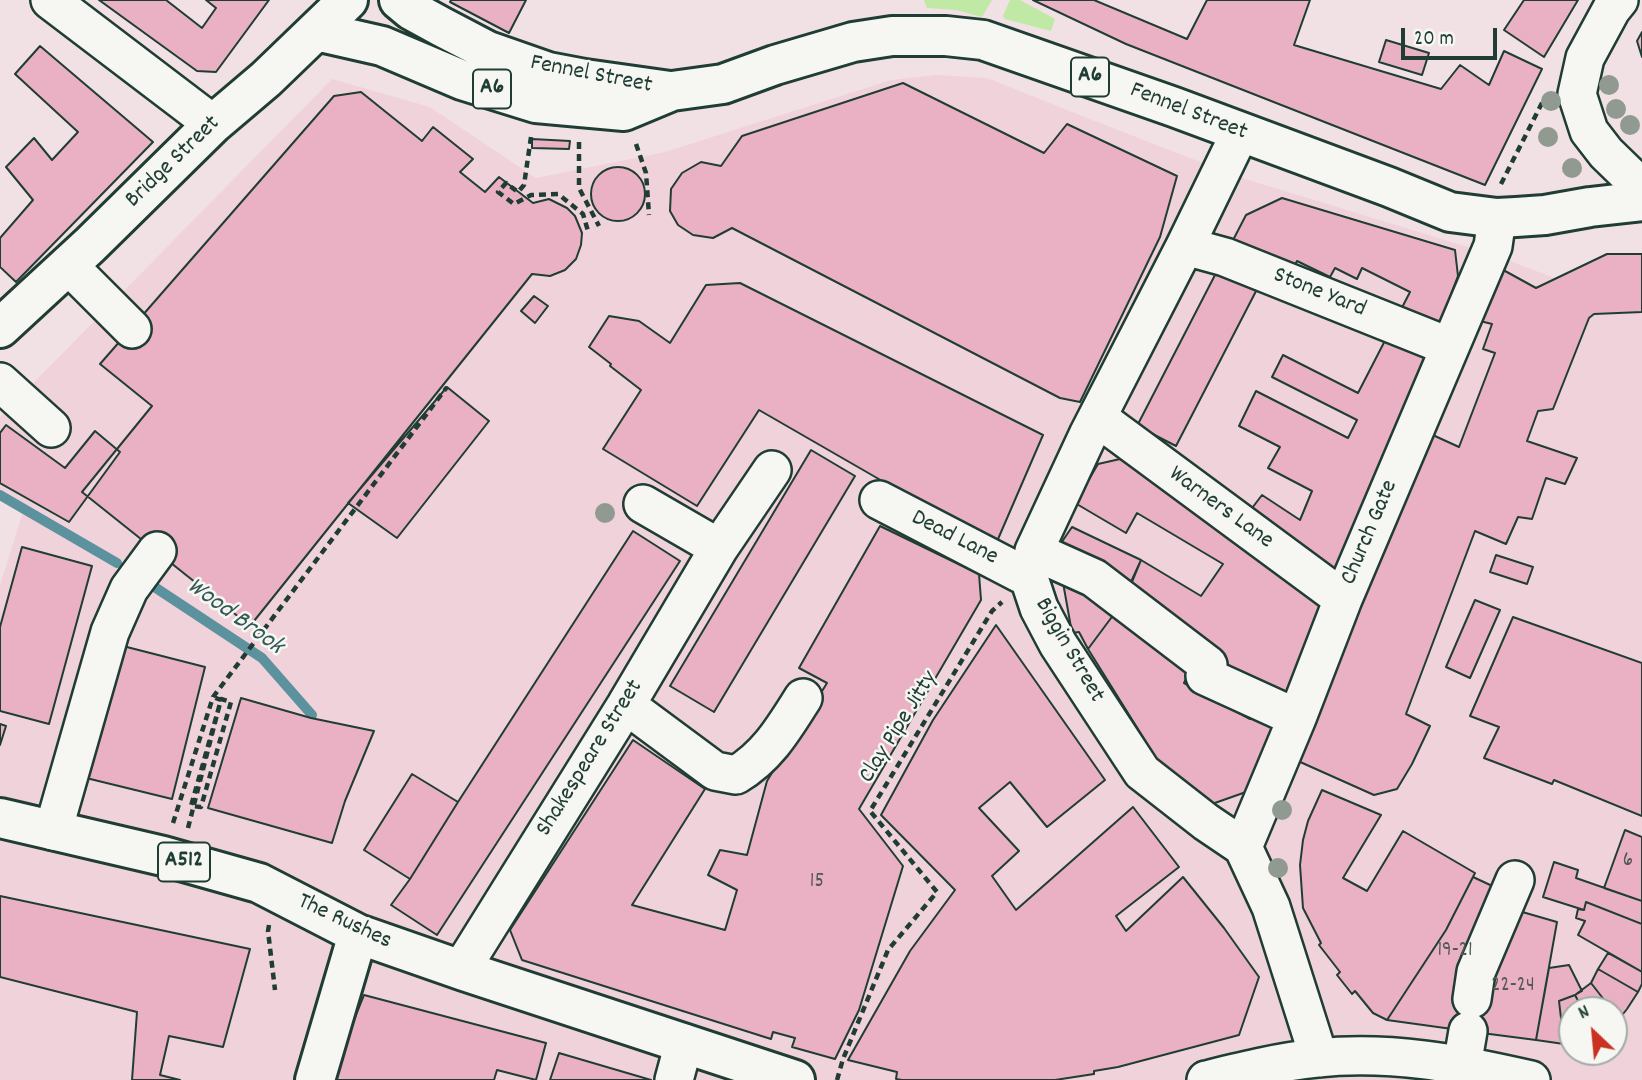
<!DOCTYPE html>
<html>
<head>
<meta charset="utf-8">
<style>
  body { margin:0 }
  #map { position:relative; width:1642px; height:1080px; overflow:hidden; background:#f2e1e4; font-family:Dekko,sans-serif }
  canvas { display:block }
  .north { position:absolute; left:1558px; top:996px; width:70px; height:70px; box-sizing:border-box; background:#f6f6f2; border:2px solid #a0aca6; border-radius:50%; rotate:334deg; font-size:19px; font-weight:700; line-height:28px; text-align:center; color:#1f3d34 }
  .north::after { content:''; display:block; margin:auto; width:24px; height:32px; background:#c8321e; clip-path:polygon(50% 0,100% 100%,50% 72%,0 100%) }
  .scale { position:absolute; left:1401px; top:28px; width:96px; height:32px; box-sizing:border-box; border:4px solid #1f3d34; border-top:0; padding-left:9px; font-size:21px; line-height:24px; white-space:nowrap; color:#1f3d34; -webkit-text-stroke:5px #f6f6f2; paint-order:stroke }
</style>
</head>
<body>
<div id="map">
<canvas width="1642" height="1080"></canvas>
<div class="north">N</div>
<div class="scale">20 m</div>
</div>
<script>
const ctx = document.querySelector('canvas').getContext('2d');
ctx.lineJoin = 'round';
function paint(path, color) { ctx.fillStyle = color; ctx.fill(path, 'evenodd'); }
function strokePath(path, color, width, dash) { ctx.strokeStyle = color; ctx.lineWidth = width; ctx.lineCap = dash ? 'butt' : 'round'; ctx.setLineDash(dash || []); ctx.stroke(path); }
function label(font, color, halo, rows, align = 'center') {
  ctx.font = font + ' Dekko,sans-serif'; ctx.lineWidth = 5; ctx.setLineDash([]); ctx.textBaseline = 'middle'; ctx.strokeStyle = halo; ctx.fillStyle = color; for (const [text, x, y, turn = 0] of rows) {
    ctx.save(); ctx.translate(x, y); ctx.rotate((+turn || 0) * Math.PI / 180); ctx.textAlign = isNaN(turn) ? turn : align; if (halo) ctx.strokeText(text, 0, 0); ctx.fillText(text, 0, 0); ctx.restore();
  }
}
const built = new Path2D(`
  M936,75L987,78L1077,114L1239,177L1494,255L1642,311V1080H0V585L23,512L0,498V417L332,79L430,107L536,178L665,152L891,80ZM1572,1010H1614V1052H1572Z`);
const green = new Path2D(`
  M924,0H992L982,17L956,10L927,8Z
  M1010,0H1020L1055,19L1051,31L1005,19L1003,16Z`);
const stream = new Path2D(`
  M0,495L117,563
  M156,588L262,658L312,715`);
const building = new Path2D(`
  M99,0H166L202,28L216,8L206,0H269L216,72L197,71Z
  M451,0H526L509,33L450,2Z
  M1033,0H1094L1187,39L1207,0H1310L1294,45L1441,89L1460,65L1489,85L1504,51L1542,69L1485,185L1126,44Z
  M1524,0H1578L1544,57L1504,30Z
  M1642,32V57L1637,41Z
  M1386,40L1429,53L1422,75L1379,62Z
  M40,46L153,142L16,282L0,267V238L33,200L6,167L34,138L52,160L78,132L15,74Z
  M903,83L1044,153L1067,124L1177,176L1160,237L1080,402L1060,398L732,228L713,238L693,235L678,225L670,211L671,189L682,173L701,162L721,166L742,136Z
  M361,92L422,141L433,127L473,159L460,172L485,192L499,177L533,203L549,199L567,208L575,216L582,233L581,245L576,259L565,270L550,276L532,274L250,626L82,492L152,406L100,364L334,96Z
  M532,139L570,141L569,149L532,148Z
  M591 194a27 27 0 1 1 54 0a27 27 0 1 1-54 0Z
  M1282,198L1455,250L1458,276L1342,583L1246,516L1262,495L1300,520L1312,491L1268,468L1280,447L1239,426L1256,391L1348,438L1357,420L1272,377L1283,355L1358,393L1410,292L1362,268L1357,279L1335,268L1330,277L1297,261L1289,276L1269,266L1176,446L1137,426L1246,215Z
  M1607,254H1642V312L1594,314L1589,318L1553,409L1538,411L1527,441L1577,458L1565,484L1546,478L1532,519L1518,517L1506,544L1475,531L1406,714L1430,726L1412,764L1397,789L1374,795L1289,757L1424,431L1459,447L1495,353L1483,349L1492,324L1476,320L1496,266L1536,288Z
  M740,283L1043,435L995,546L759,410L697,506L603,449L641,390L610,366L611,364L589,347L609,316L639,321L670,343L706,285Z
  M534,296L548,306L535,323L521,311Z
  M447,387L489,421L397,538L348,503Z
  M6,425L65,468L95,431L120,452L69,522L0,483V433Z
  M811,450L855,476L714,712L670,686Z
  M1120,459L1332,604L1246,792L1212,804L1166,774L1088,649L1120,606L1193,664L1184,683L1250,719L1256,707L1224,678L1230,666L1205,651L1129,589L1141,560L1201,596L1223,564L1137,513L1126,533L1075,503L1098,464Z
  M880,526L979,574L981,600L859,809L903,866L859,1010L835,1059L792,1047L795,1038L773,1032L771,1039L522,960L510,930L633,740L705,789L632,905L725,930L737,890L708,875L720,850L747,855L767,781L827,683L799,668Z
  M1072,527L1141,560L1120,606L1088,649L1079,632L1072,633L1057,549Z
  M633,531L680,561L437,935L391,905L410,879L458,802Z
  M22,547L92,566L49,724L0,711V627Z
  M1496,555L1533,567L1527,584L1490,572Z
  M1475,600L1500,610L1470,678L1446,667Z
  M1513,617L1642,663V816L1554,780L1552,784L1484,758L1499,727L1470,716Z
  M996,625L1105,780L1047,827L1010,782L979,808L1019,851L992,876L1016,910L1133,807L1179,867L1116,916L1126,931L1183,877L1224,928L1259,977L1239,1035L1118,1067L1094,1071V1074L1055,1080H902L896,1079L897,1072L848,1060L910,951L955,890L881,815L933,720Z
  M119,645L205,667L172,799L78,776Z
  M241,698L311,718L374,731L345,801L332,843L208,808Z
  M0,724L6,726L0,745Z
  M412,774L458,802L410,879L364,850Z
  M1322,790L1381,815L1343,878L1367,891L1403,831L1475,873L1446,930L1387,1020L1373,1013L1355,991L1352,994L1337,975L1340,972L1319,945L1321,943L1303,908L1300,865L1303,840L1308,821Z
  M1625,830L1642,837V901L1604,888Z
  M1554,862L1578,870L1576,878L1642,901V924L1586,902L1584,910L1543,897Z
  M1473,877L1501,890L1474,1032L1387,1020L1446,930Z
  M0,896L250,949L223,1047L169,1036L160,1075L180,1080H132L137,1012L0,977Z
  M1586,902L1642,924V972L1578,935L1585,921L1576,918L1578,909L1584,910Z
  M1512,909L1557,922L1536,1040L1474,1032L1484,974Z
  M1608,953L1642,972V984L1638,992L1598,969Z
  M1569,965L1582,991L1575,995L1559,1001L1564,1044L1536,1040L1549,968Z
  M1598,969L1638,992L1627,1009L1619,1019L1614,1013V1010H1612L1591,983Z
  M1591,983L1612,1010H1583L1575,995Z
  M364,995L546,1043L536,1080L497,1070L494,1080H330Z
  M1575,995L1583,1010H1572V1043L1564,1044L1559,1001Z
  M559,1053L651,1080H550Z`);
const path = new Path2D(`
  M531,137L524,185L518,192L506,183L498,192L514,204L531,195L558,194L583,214L588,231
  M579,142V188L599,226
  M636,144L646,173L649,215
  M1501,184L1543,101
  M173,823L213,697L447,387
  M188,828L221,699L231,702L201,807L191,806L221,700L213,697
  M269,925L268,931L275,990
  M837,1080L843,1059L888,950L937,892L870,811L992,611L1002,602`);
const minor = new Path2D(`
  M50,0L213,124
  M1619,0L1611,10L1585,58L1577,94L1589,131L1606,153L1642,188
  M1240,133L1185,246L1088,435L1034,551L1029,578L1039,608L1058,644L1142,772L1206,822L1243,847L1271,907L1319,1058
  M1185,246L1225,257L1450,347
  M68,265L132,329
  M0,382L51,428
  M1098,418L1343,599
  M879,500L1029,578
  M643,504L719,548
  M1034,551L1094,578L1208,665L1205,676L1297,718
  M626,705L715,771L736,775C768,756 784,728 803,698
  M53,831L110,632L129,589L157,551
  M1243,847L1297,718L1343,599L1493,246L1497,218
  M464,971L467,960L626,705L719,548L772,470
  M1472,999L1476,972L1515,880
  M1462,1066L1468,1031
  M674,1080L684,1043
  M1206,1080C1243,1071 1279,1062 1317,1058C1389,1050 1462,1064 1531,1080`);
const major = new Path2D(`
  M0,818L163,856L259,883L358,934L464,971L795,1080
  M315,1080L358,934`);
const highway = new Path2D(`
  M399,0L411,10L442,27L488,51L548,72L585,79L670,91
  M316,31L382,46L462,80L536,103L624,111L672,91L723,84L775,65L853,42L892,36H946L983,40L1174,107L1389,187L1450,212L1497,218L1516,217L1545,215L1590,207L1642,201
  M0,328L90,245L213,124L266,79L348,0`);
const trees = [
  [1609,85],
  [1551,101],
  [1616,109],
  [1630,125],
  [1548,137],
  [1572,168],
  [605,513],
  [1282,810],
  [1278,868]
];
const numberNames = [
  ["6",1628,862],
  ["15",817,883],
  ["19-21",1455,952],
  ["22-24",1513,987]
];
const shields = [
  [1090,77,38],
  [492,89,38],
  [184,862,52]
];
const shieldNames = [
  ["A6",1090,77],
  ["A6",492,89],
  ["A512",184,862]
];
const streetNames = [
  ["Fennel Street",591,76,11],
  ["Fennel Street",1188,113,21],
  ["Bridge Street",174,163,-44],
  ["Stone Yard",1319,294,22],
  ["Warners Lane",1220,509,36],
  ["Church Gate",1371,533,-67],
  ["Dead Lane",954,539,27],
  ["Biggin Street",1068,651,60],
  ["Clay Pipe Jitty",900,728,-58],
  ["Shakespeare Street",591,759,-58],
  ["The Rushes",344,923,25]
];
const waterNames = [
  ["Wood Brook",234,618,36]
];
paint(built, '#f0d3da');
paint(green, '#bfe9a5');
strokePath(stream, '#5b929e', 10);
paint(building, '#eab1c4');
strokePath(building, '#1f3d34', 2);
strokePath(minor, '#1f3d34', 42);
strokePath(major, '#1f3d34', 44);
strokePath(highway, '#1f3d34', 44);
strokePath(path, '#1f3d34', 4.5, [7, 5]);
strokePath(minor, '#f6f6f2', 37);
strokePath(major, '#f6f6f2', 38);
strokePath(highway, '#f6f6f2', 38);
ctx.fillStyle = '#909a90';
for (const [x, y] of trees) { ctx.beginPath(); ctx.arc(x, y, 10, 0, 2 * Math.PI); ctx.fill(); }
label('21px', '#525a58', null, numberNames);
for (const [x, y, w] of shields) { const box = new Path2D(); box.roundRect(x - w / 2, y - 19.5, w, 39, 5); ctx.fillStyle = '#f6f6f2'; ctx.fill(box); strokePath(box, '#1f3d34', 2); }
label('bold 23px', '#1f3d34', null, shieldNames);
label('24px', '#1f3d34', '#f6f6f2', streetNames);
label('italic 26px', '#335957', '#f6f6f2', waterNames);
</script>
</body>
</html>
